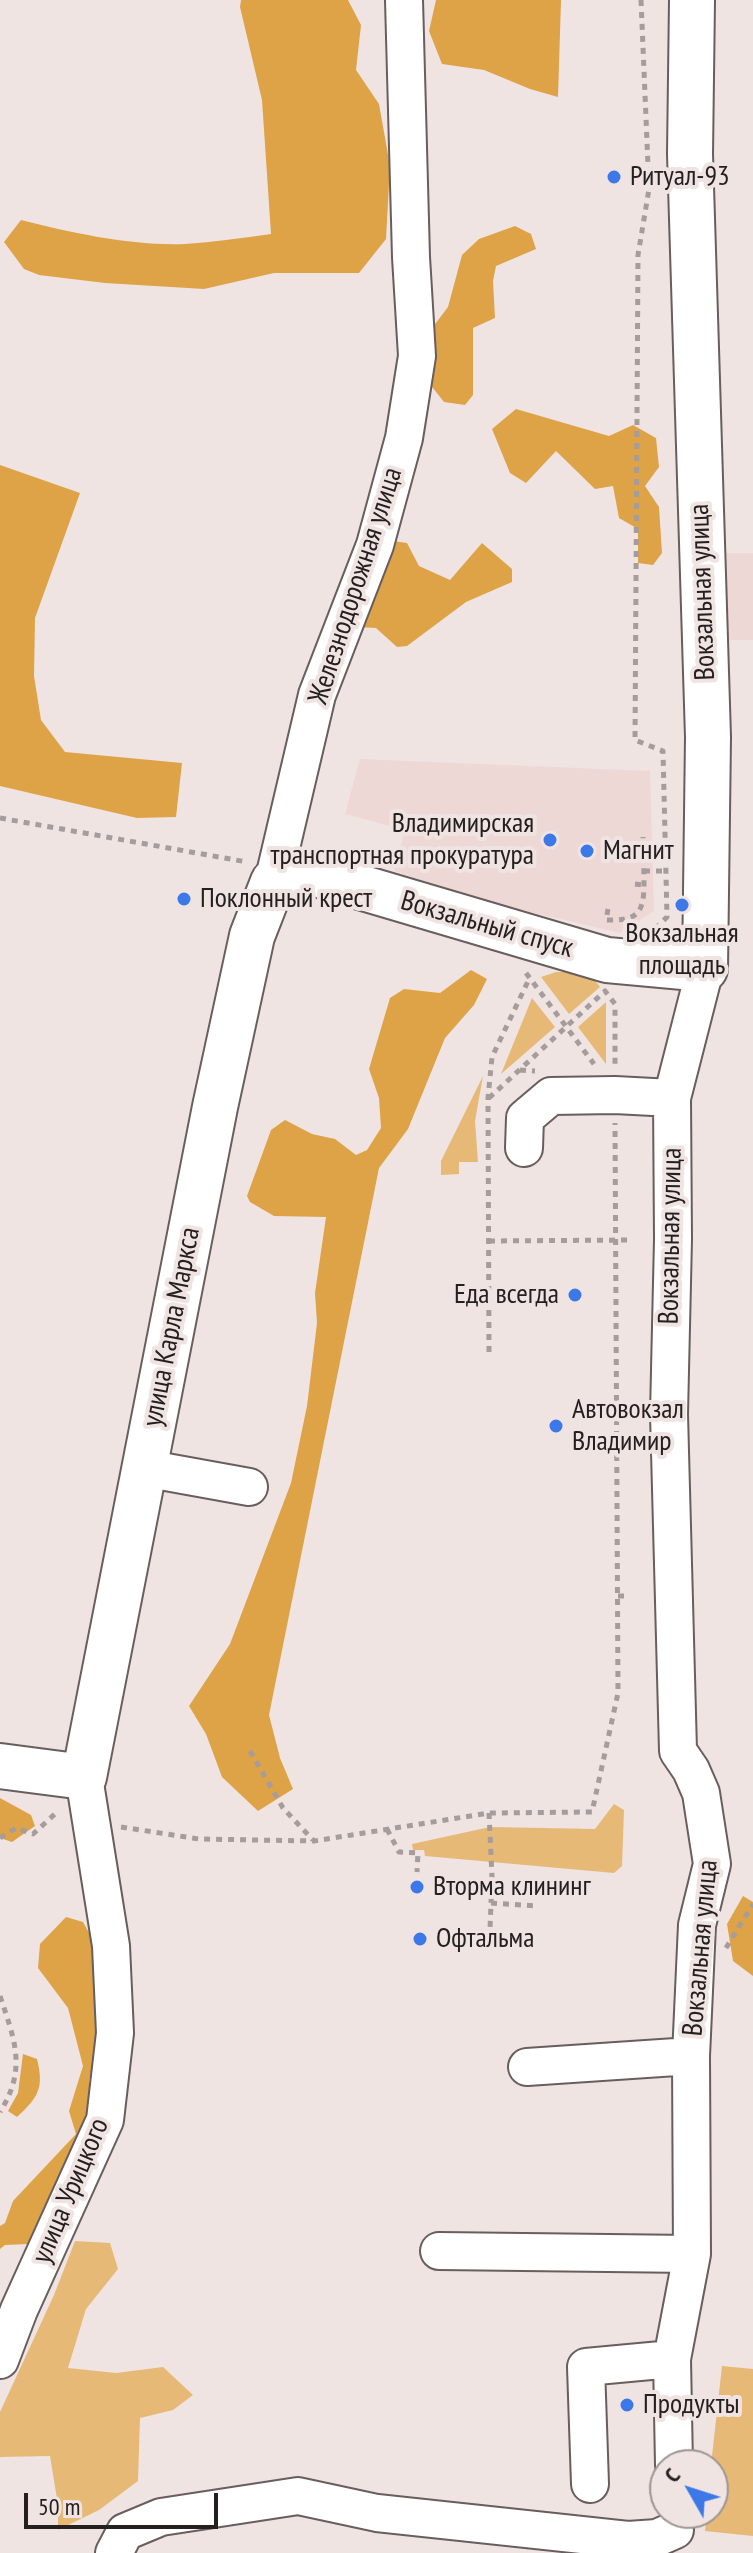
<!DOCTYPE html>
<html>
<head>
<meta charset="utf-8">
<style>
  body { margin:0 }
  #map { position:relative; width:753px; height:2553px; overflow:hidden; background:#efe4e2; font-family:"PT Sans Narrow",sans-serif }
  canvas { display:block }
  .north { position:absolute; left:649px; top:2449px; width:80px; height:80px; box-sizing:border-box; background:#efe4e2; border:2px solid #9e9694; border-radius:50%; rotate:309deg; font-size:22px; font-weight:700; line-height:32px; text-align:center; color:#252020 }
  .north::after { content:''; display:block; margin:auto; width:28px; height:36px; background:#3d78e8; clip-path:polygon(50% 0,100% 100%,50% 72%,0 100%) }
  .scale { position:absolute; left:24px; top:2493px; width:194px; height:36px; box-sizing:border-box; border:4px solid #252020; border-top:0; padding-left:10px; font-size:24px; line-height:28px; white-space:nowrap; color:#252020; -webkit-text-stroke:6px #efe4e2; paint-order:stroke }
</style>
</head>
<body>
<div id="map">
<canvas width="753" height="2553"></canvas>
<div class="north">С</div>
<div class="scale">50 m</div>
</div>
<script>
const ctx = document.querySelector('canvas').getContext('2d');
ctx.lineJoin = 'round';
function paint(path, color) { ctx.fillStyle = color; ctx.fill(path, 'evenodd'); }
function strokePath(path, color, width, dash) { ctx.strokeStyle = color; ctx.lineWidth = width; ctx.lineCap = dash ? 'butt' : 'round'; ctx.setLineDash(dash || []); ctx.stroke(path); }
function label(font, color, halo, rows, align = 'center') {
  ctx.font = font + ' "PT Sans Narrow",sans-serif'; ctx.lineWidth = 8; ctx.setLineDash([]); ctx.textBaseline = 'middle'; ctx.strokeStyle = halo; ctx.fillStyle = color; for (const [text, x, y, turn = 0] of rows) {
    ctx.save(); ctx.translate(x, y); ctx.rotate((+turn || 0) * Math.PI / 180); ctx.textAlign = isNaN(turn) ? turn : align; if (halo) ctx.strokeText(text, 0, 0); ctx.fillText(text, 0, 0); ctx.restore();
  }
}
const built = new Path2D(`
  M717,553H753V640H718Z
  M360,759L650,771L654,911L620,933L484,901L394,871L405,830L345,814Z`);
const green = new Path2D(`
  M556,972C572,972 590,972 600,987L569,1014L541,977Z
  M532,998L555,1027L501,1074Z
  M606,1002V1064L578,1027Z
  M483,1076L475,1121L478,1162H459V1174L441,1175V1161Z
  M614,1804L624,1810L622,1866L614,1873L425,1856L424,1850H413L412,1844L490,1827L595,1829Z
  M75,2241L110,2243L118,2269L86,2309L68,2368L116,2373L163,2367L193,2395L173,2410L140,2418L138,2481L99,2510L58,2530V2505L50,2456L0,2457V2412L54,2295Z
  M722,2366L753,2369V2536L705,2531L707,2513H713L711,2465Z`);
const forest = new Path2D(`
  M241,0H348L361,25L356,70L379,104L390,166L386,239L359,273H274L204,289L105,283L39,275L24,269L4,242L21,220C73,233 131,246 185,244C213,242 243,238 271,234L262,100L240,7Z
  M436,0H561L558,97L530,89L484,70L442,64L429,31Z
  M515,226L531,234L536,249L496,266L493,281L495,318L473,328V395L465,405L444,402L429,383L434,366L426,336L448,307L462,255L479,239Z
  M516,409L609,436L633,425L656,438L659,467L645,486L659,507L662,553L653,565L638,563V529L619,518L613,486L595,489L556,451L526,483L510,473L492,429Z
  M0,465L80,493L35,618L34,676L41,720L65,752L182,763L176,817L137,818L0,786Z
  M393,541L407,543L419,566L450,580L482,543L512,569V582L466,602L407,646L397,647L376,628L356,627Z
  M471,970L487,979L474,1005L445,1038L408,1129L379,1168L269,1715L280,1758L293,1789L258,1811L222,1777L206,1734L189,1706L230,1644L291,1483L307,1406L317,1323L315,1293L326,1217L274,1216L250,1202L247,1196L271,1130L285,1120L312,1134L335,1139L356,1155L367,1150L381,1128L379,1098L369,1069L390,998L404,989L440,993Z
  M0,1798L31,1815L35,1826L12,1842L0,1838Z
  M743,1896L753,1902V1976L733,1961L727,1924Z
  M66,1917L83,1922L96,1945L100,2028L89,2081V2130L41,2229L29,2244L5,2245L0,2249V2226L5,2223L13,2201L76,2134L69,2111L83,2066L68,2008L38,1968L40,1944Z
  M23,2054L37,2059C44,2087 39,2097 17,2117L8,2111L18,2093Z`);
const path = new Path2D(`
  M641,0L649,189L638,255L635,740L663,751L667,917L653,931
  M0,818L247,862
  M644,871H666
  M635,884L644,885
  M608,909L606,920C638,921 644,913 644,883C644,867 643,852 643,837
  M526,973L594,1064
  M520,1070L535,1071
  M489,1098L605,991L615,1004V1065
  M489,1241L627,1240
  M489,1352L488,1098L492,1057L530,977
  M618,1596H626
  M250,1751L283,1808L313,1840
  M489,1813L492,1877L490,1929
  M121,1827L199,1839L314,1841L489,1813L592,1812L618,1693L615,1123
  M387,1829L399,1852L418,1853L417,1872
  M0,1838L16,1828L33,1834L55,1814
  M491,1903L537,1906
  M726,1948L753,1904
  M0,1996C15,2041 27,2069 0,2112`);
const minor = new Path2D(`
  M273,882L317,695L375,545L404,438L417,356L411,257L404,0
  M524,1148L525,1118L551,1096L615,1095L672,1098
  M144,1468L249,1487
  M527,2067L691,2056
  M439,2251L692,2254
  M0,2360L19,2310L105,2120L115,2033L111,1946L84,1777
  M674,2465L672,2359L692,2254L691,2056L697,1925L712,1864L701,1793L691,1770L678,1751L669,1414L673,1239L672,1098L705,969
  M590,2484L586,2367L672,2359
  M114,2553L125,2532L161,2517L298,2496L377,2513L628,2540L657,2538L675,2530`);
const major = new Path2D(`
  M0,1766L84,1777L215,1107L252,936L273,882L309,872L607,960L705,969L708,737L690,154L692,0`);
const markers = [
  [614,177,8,"#3d78e8"],
  [550,840,8,"#3d78e8"],
  [587,851,8,"#3d78e8"],
  [184,899,8,"#3d78e8"],
  [682,905,8,"#3d78e8"],
  [575,1295,8,"#3d78e8"],
  [556,1426,8,"#3d78e8"],
  [417,1887,8,"#3d78e8"],
  [420,1939,8,"#3d78e8"],
  [627,2405,8,"#3d78e8"]
];
const poiNames = [
  ["Ритуал-93",630,177],
  ["Владимирская",534,824,"right"],
  ["транспортная прокуратура",534,856,"right"],
  ["Магнит",603,851],
  ["Поклонный крест",200,899],
  ["Вокзальная",682,934,"center"],
  ["площадь",682,966,"center"],
  ["Еда всегда",559,1295,"right"],
  ["Автовокзал",572,1410],
  ["Владимир",572,1442],
  ["Вторма клининг",433,1887],
  ["Офтальма",436,1939],
  ["Продукты",643,2405]
];
const streetNames = [
  ["Железнодорожная улица",356,586,-72],
  ["Вокзальная улица",703,592,-92],
  ["Вокзальный спуск",487,925,16],
  ["Вокзальная улица",671,1236,-89],
  ["улица Карла Маркса",172,1327,-79],
  ["Вокзальная улица",701,1948,-85],
  ["улица Урицкого",71,2191,-67]
];
paint(built, '#edd8d6');
paint(green, '#e7b976');
paint(forest, '#dea347');
strokePath(minor, '#685e5d', 40);
strokePath(major, '#685e5d', 48);
strokePath(path, '#a59c9b', 5, [6, 6]);
strokePath(minor, '#fff', 36);
strokePath(major, '#fff', 44);
for (const [x, y, r, color] of markers) { const dot = new Path2D(); dot.arc(x, y, r, 0, 2 * Math.PI); ctx.fillStyle = color; ctx.fill(dot); strokePath(dot, '#efe4e2', 3); }
label('28px', '#252020', '#efe4e2', poiNames, 'left');
label('28px', '#252020', '#efe4e2', streetNames);
</script>
</body>
</html>
